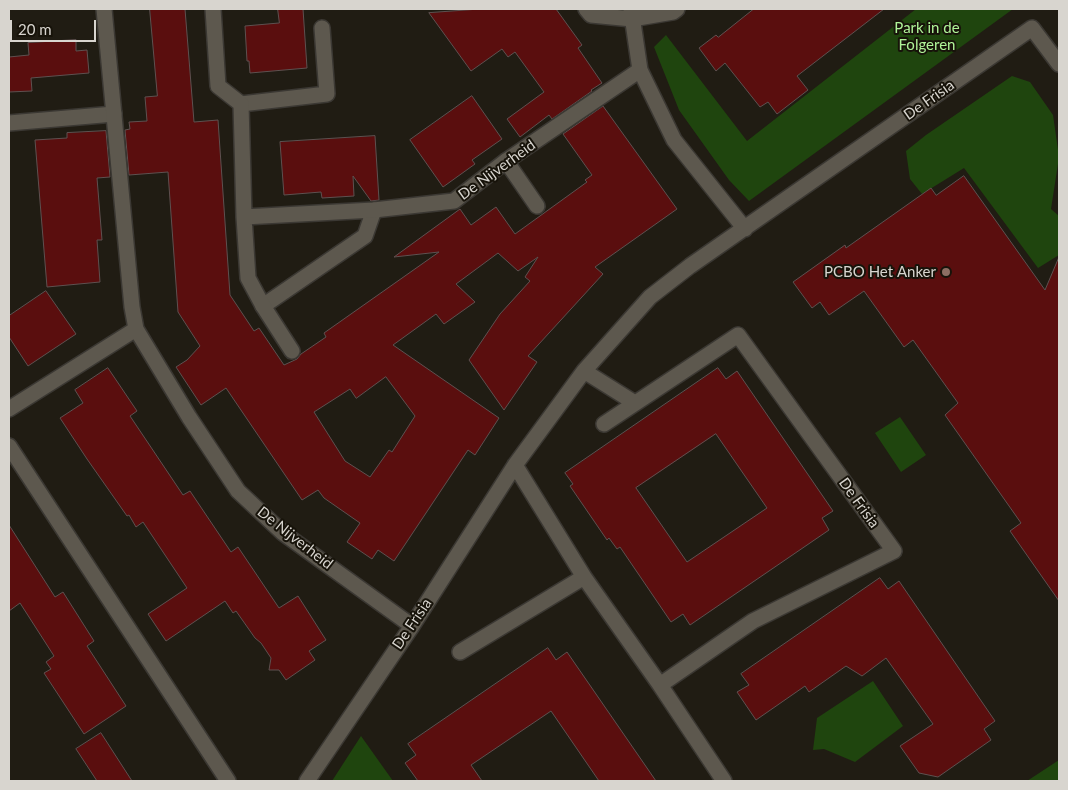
<!DOCTYPE html>
<html>
<head>
<meta charset="utf-8">
<style>
  body { margin:0 }
  #map { position:relative; width:1068px; height:790px; overflow:hidden; background:#201c13; font-family:Lato,sans-serif }
  canvas { display:block }
  .frame { position:absolute; inset:0; border:10px solid #d8d5cf; pointer-events:none }
  .scale { position:absolute; left:10px; top:20px; width:86px; height:22px; box-sizing:border-box; border:2px solid #d8d5cf; border-top:0; padding-left:6px; font-size:15px; line-height:18px; white-space:nowrap; color:#d8d5cf; -webkit-text-stroke:4px #17130a; paint-order:stroke }
</style>
</head>
<body>
<div id="map">
<canvas width="1068" height="790"></canvas>
<div class="frame"></div>
<div class="scale">20 m</div>
</div>
<script>
const ctx = document.querySelector('canvas').getContext('2d');
ctx.lineJoin = 'round';
function paint(path, color) { ctx.fillStyle = color; ctx.fill(path, 'evenodd'); }
function strokePath(path, color, width, dash) { ctx.strokeStyle = color; ctx.lineWidth = width; ctx.lineCap = dash ? 'butt' : 'round'; ctx.setLineDash(dash || []); ctx.stroke(path); }
function label(font, color, halo, rows, align = 'center') {
  ctx.font = font + ' Lato,sans-serif'; ctx.lineWidth = 4; ctx.setLineDash([]); ctx.textBaseline = 'middle'; ctx.strokeStyle = halo; ctx.fillStyle = color; for (const [text, x, y, turn = 0] of rows) {
    ctx.save(); ctx.translate(x, y); ctx.rotate((+turn || 0) * Math.PI / 180); ctx.textAlign = isNaN(turn) ? turn : align; if (halo) ctx.strokeText(text, 0, 0); ctx.fillText(text, 0, 0); ctx.restore();
  }
}
const green = new Path2D(`
  M916,9H1013L749,201L729,180L679,110L654,47L666,35L747,141Z
  M1012,76L1030,82L1053,115L1059,157L1051,209L1059,216V255L1038,268L964,168L922,194L910,179L906,151L926,135Z
  M900,417L926,455L901,472L875,433Z
  M873,681L903,726L855,762L824,749L813,750L817,718Z
  M361,736L393,781H332Z
  M1059,760V781H1027Z`);
const building = new Path2D(`
  M150,9H185L194,122L218,120L230,295L254,331L259,328L284,365L297,359L301,354L326,337L324,333L439,252L394,257L460,209L471,225L496,207L515,234L587,182L585,180L592,175L563,134L603,106L677,209L595,267L603,274L528,356L537,362L504,410L469,360L500,314L530,281L525,277L538,257L518,271L498,253L456,284L475,302L444,324L436,314L393,345L499,418L475,455L468,450L394,561L378,550L372,559L347,542L360,523L324,498L318,490L302,500L226,388L201,405L176,367L187,360L200,346L178,312L168,172L129,175L125,130L130,129L129,122L147,121L145,97L157,96ZM386,377L415,416L392,452L389,450L370,477L345,461L314,412L350,389L356,398Z
  M278,9H303L307,68L250,73L249,61H247L245,26L279,23Z
  M480,9H556L582,45L578,48L602,83L591,90L592,91L552,119L549,115L520,137L507,119L544,92L515,52L508,57L502,49L471,71L429,13Z
  M754,9H884L797,76L808,90L777,114L768,102L760,107L725,63L716,71L699,48L716,35L718,37Z
  M76,40V51L87,50L89,73L31,78L32,91L9,92V57L29,55L28,43Z
  M472,96L502,139L472,160L475,164L443,187L410,140Z
  M106,131L110,177L97,178L102,240H97L100,282L47,287L35,140L67,138V133Z
  M375,136L379,200L371,201L353,176L354,196L322,198L321,192L284,195L280,142Z
  M964,176L1045,290L1059,257V601L1010,531L1021,523L945,415L958,403L913,340L904,347L864,291L829,315L820,302L812,308L793,282L845,245L846,248L931,188L936,195Z
  M46,291L76,334L28,366L9,337V316Z
  M108,368L137,411L130,416L183,495L190,491L231,552L238,547L279,608L298,596L326,640L309,651L315,660L286,680L279,670H269L271,658L261,643L255,638L236,611L233,613L225,601L166,641L148,614L187,588L143,522L136,527L129,515L127,516L87,459L60,418L83,403L75,390Z
  M718,368L726,379L737,371L833,511L822,518L829,530L690,625L683,614L671,622L620,547L617,549L609,538L607,540L570,486L573,484L565,473ZM716,434L767,508L687,562L636,488Z
  M9,525L55,597L63,592L94,641L87,646L126,706L84,734L44,673L51,669L46,662L54,656L20,603L9,611Z
  M880,578L888,589L899,581L995,721L984,729L991,740L938,777L919,773L900,746L933,724L886,658L862,676L846,666L809,692L805,686L756,720L737,692L749,685L741,674Z
  M548,648L556,660L567,652L656,781H599L551,711L471,765L482,781H418L405,763L416,755L408,744Z
  M101,733L132,781H97L76,749Z`);
const lane = new Path2D(`
  M241,104L327,94L322,28
  M9,123L114,114
  M506,161L537,206
  M263,306L365,236L374,210`);
const street = new Path2D(`
  M104,9L132,307L136,329L189,417L238,491L283,533L412,626
  M213,9L218,86L241,104L244,217
  M586,9L591,15L632,19L673,12L677,9
  M631,9L640,70L674,140L745,229
  M292,351L263,306L248,278L244,217L374,210L454,201L506,161L640,70
  M584,371L635,403
  M9,409L136,329
  M604,424L738,335L894,551L753,621L660,685
  M9,446L228,781
  M515,465L584,577L660,685L724,781
  M460,652L584,577
  M307,781L412,626L515,465L584,371L650,297L690,266L1032,28L1059,64`);
const markers = [
  [946,272,5,"#8d6e63"]
];
const parkNames = [
  ["Park in de",927,28],
  ["Folgeren",927,45]
];
const streetNames = [
  ["De Frisia",929,100,-35],
  ["De Nijverheid",497,170,-36],
  ["De Frisia",859,503,54],
  ["De Nijverheid",295,538,38],
  ["De Frisia",412,624,-56]
];
const poiNames = [
  ["PCBO Het Anker",936,272]
];
paint(green, '#1f450e');
paint(building, '#5a0e0e');
strokePath(building, '#5e5150', 1);
strokePath(lane, '#3b3833', 18);
strokePath(street, '#3b3833', 18);
strokePath(lane, '#5d584e', 15);
strokePath(street, '#5d584e', 15);
for (const [x, y, r, color] of markers) { const dot = new Path2D(); dot.arc(x, y, r, 0, 2 * Math.PI); ctx.fillStyle = color; ctx.fill(dot); strokePath(dot, '#17130a', 2); }
label('15px', '#aff398', '#17130a', parkNames);
label('15px', '#d8d5cf', '#17130a', streetNames);
label('15px', '#d8d5cf', '#17130a', poiNames, 'right');
</script>
</body>
</html>
